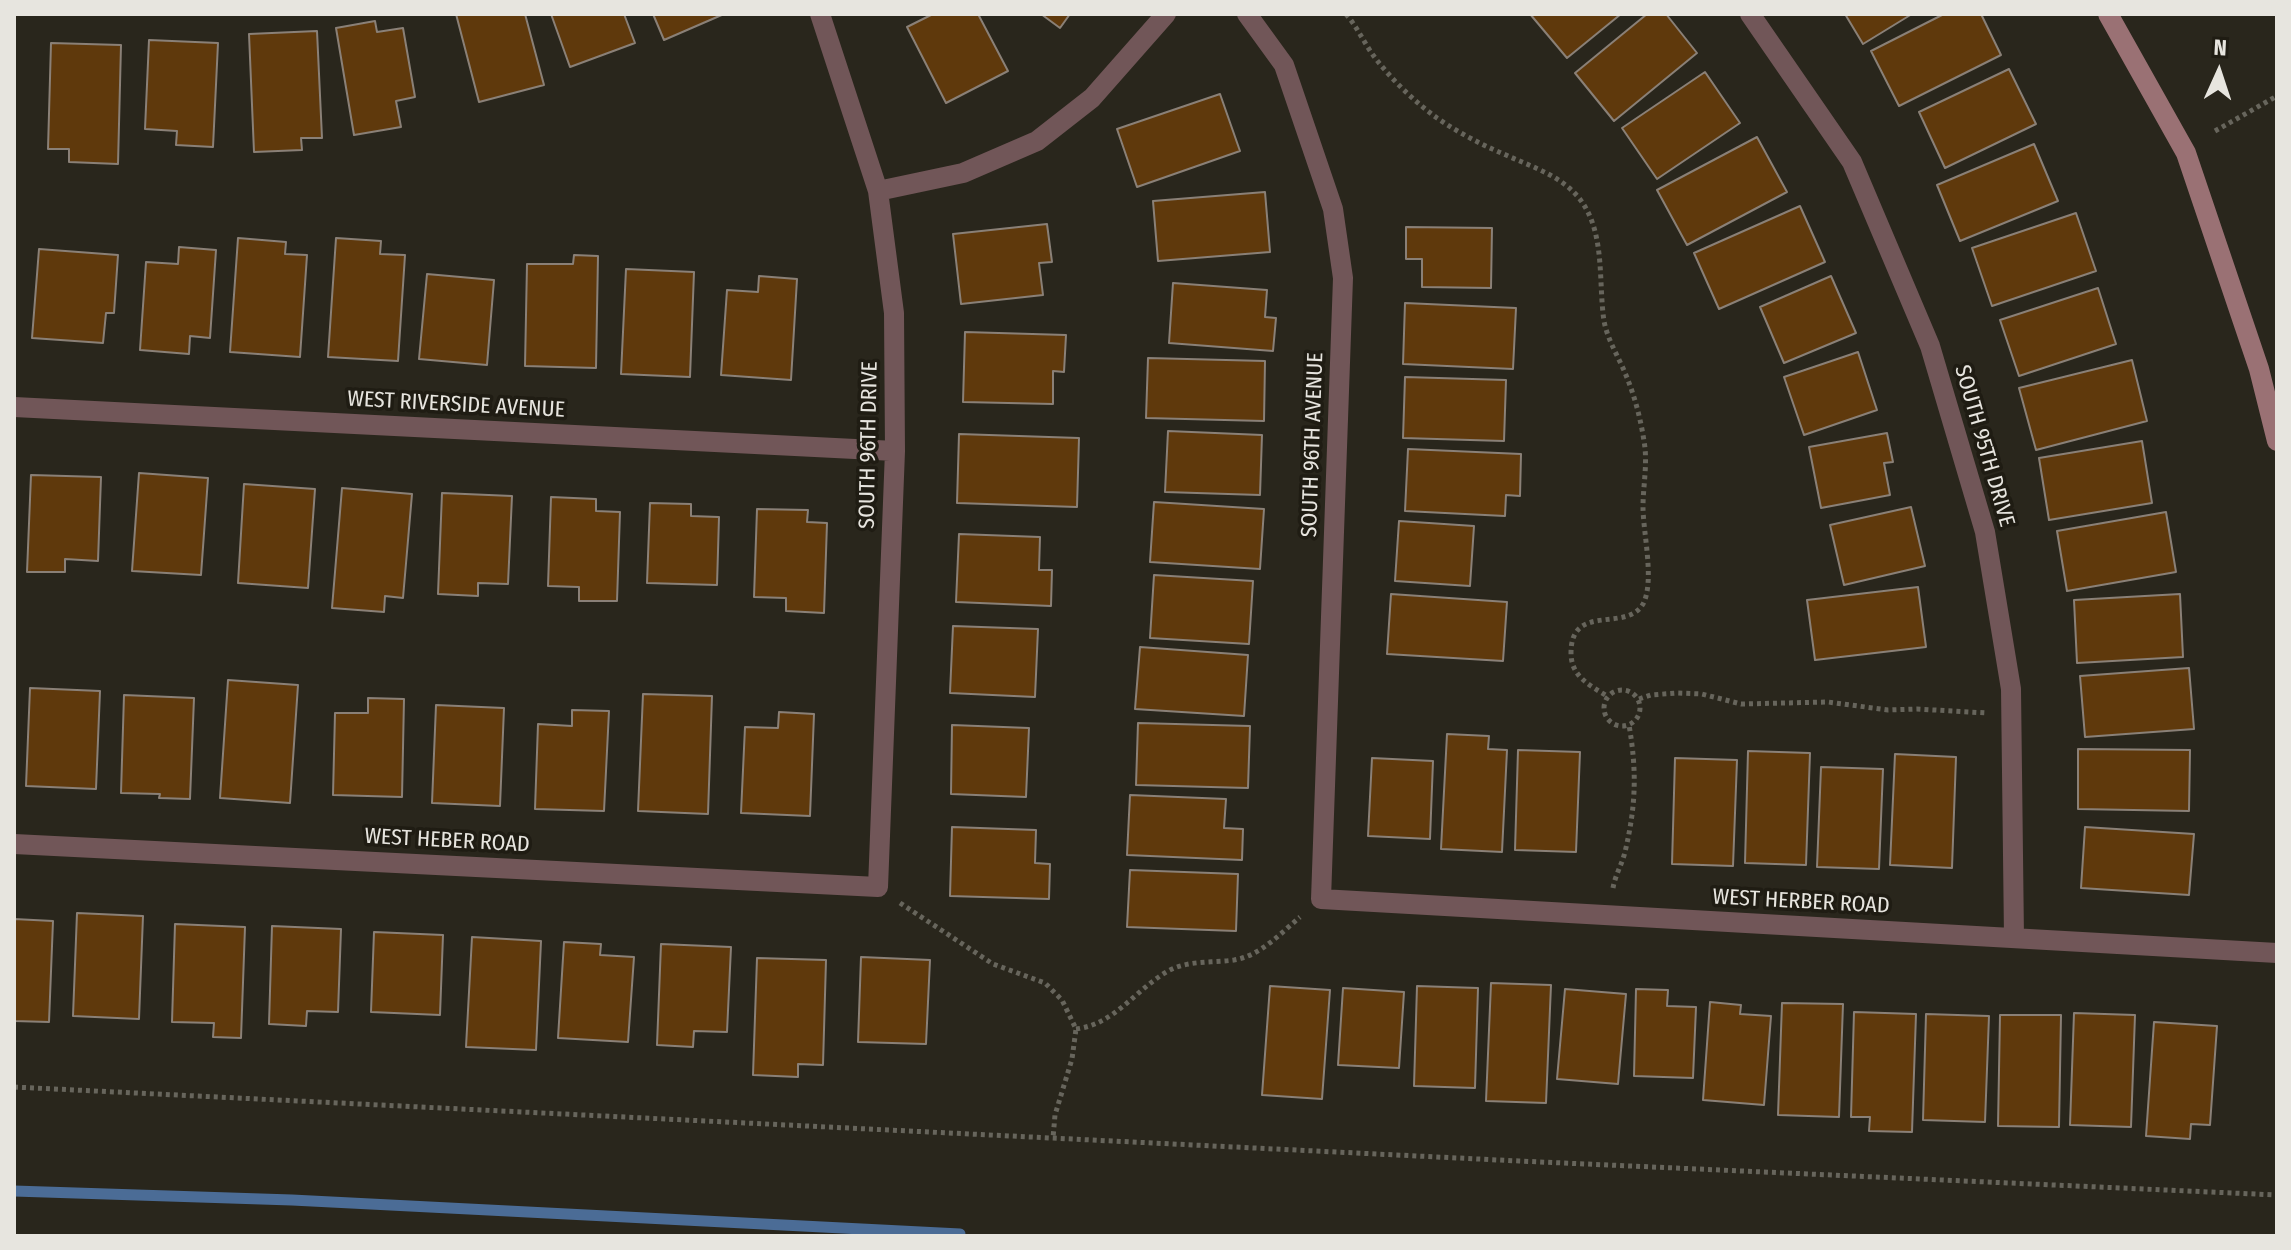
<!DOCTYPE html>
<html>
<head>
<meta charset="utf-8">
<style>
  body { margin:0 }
  #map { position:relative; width:2291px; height:1250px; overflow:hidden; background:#29261c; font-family:"Fira Sans Condensed",sans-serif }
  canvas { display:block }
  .frame { position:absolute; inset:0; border:16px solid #e7e5df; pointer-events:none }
  .north { position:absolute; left:2179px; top:32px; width:80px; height:80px; -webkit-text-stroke:6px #1f1c13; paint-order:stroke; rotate:3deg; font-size:22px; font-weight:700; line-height:32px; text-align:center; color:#e7e5df }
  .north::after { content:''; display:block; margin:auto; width:28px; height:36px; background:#e7e5df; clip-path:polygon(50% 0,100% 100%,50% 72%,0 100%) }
</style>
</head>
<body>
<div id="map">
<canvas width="2291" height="1250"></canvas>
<div class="frame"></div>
<div class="north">N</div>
</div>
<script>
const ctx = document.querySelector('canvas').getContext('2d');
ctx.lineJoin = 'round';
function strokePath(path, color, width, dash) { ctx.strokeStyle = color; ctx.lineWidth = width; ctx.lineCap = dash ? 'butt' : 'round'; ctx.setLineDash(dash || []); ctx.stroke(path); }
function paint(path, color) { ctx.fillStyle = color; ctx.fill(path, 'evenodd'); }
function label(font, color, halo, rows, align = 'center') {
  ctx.font = font + ' "Fira Sans Condensed",sans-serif'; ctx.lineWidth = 7; ctx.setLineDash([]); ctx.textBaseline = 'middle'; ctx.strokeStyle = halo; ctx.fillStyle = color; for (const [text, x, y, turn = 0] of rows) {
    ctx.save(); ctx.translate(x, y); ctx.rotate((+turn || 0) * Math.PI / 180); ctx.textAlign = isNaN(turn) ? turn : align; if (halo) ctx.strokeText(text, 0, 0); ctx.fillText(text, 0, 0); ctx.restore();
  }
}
const stream = new Path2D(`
  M14,1191L292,1200L960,1234`);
const building = new Path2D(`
  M456,14H525L544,85L479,102Z
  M551,14H624L635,43L570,67Z
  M653,14H724L664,40Z
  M933,14H978L1008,71L946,103L907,27Z
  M1041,14H1070L1060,28Z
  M1530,14H1621L1567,58Z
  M1647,14H1666L1697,53L1614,121L1575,73Z
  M1845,14H1912L1863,44Z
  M1944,14H1981L2001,55L1899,106L1871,51Z
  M375,21L377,32L403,28L415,97L396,101L401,127L354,135L336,28Z
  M317,31L322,138H301L302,150L254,152L249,34Z
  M149,40L218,43L213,147L176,145L177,131L145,129Z
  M51,43L121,45L118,164L69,162V149H48Z
  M2009,69L2036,124L1945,168L1919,112Z
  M1705,72L1740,123L1657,179L1622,128Z
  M1220,94L1240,151L1137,187L1117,129Z
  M1757,137L1787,192L1687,245L1657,190Z
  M2034,144L2058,201L1960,241L1937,185Z
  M1265,192L1270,252L1158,261L1153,201Z
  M1800,206L1825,262L1719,309L1694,253Z
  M2076,213L2096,271L1992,306L1972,248Z
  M1047,224L1052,262L1039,263L1043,295L961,304L953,234Z
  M1406,227L1492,228L1491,288L1422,287V259H1406Z
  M238,238L286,242L285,254L307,255L300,357L230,352Z
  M336,238L381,241L380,254L405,255L398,361L328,357Z
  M179,247L216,250L210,338L190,336L189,354L140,350L146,262L178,264Z
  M39,249L118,255L114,313H106L103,343L32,338Z
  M574,255L598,256L596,368L525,366L527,264H573Z
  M626,269L694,272L690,377L621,374Z
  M427,274L494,280L487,365L419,359Z
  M759,276L797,279L791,380L721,375L727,290L758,292Z
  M1831,276L1856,333L1784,363L1760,307Z
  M1173,283L1267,290L1265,317L1276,318L1273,351L1169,343Z
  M2098,288L2116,344L2019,376L2000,320Z
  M1405,303L1516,308L1513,369L1403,364Z
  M965,332L1066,335L1064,372L1053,371V404L963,402Z
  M1858,352L1877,410L1804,435L1784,377Z
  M1148,358L1265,361L1264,421L1146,418Z
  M2132,360L2147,421L2036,450L2019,388Z
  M1405,377L1506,380L1504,441L1403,438Z
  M1168,431L1262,435L1260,495L1165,492Z
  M1887,433L1893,462L1884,463L1890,495L1821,508L1809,447Z
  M959,434L1079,438L1077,507L957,503Z
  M2142,441L2152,503L2049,520L2039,458Z
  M1408,449L1521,454L1520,496L1506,495L1505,516L1405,511Z
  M139,473L208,478L201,575L132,571Z
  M31,475L101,477L98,561L65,559V572H27Z
  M244,484L315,489L308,588L238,583Z
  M342,488L412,494L403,598L385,596L384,612L332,608Z
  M442,493L512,496L508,584L478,583V596L438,594Z
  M551,497L596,499V511L620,512L617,601H579V587L548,586Z
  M1154,502L1264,509L1260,569L1150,562Z
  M650,503L691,504V516L719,517L717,585L647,583Z
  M1911,507L1925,566L1844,585L1830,525Z
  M757,509L808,510L807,522L827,523L824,613L786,611V598L754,597Z
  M2166,512L2176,572L2067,591L2057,531Z
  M1399,521L1474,526L1470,586L1395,581Z
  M959,534L1040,537L1039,570H1052L1051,606L956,602Z
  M1154,575L1253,581L1249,644L1150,638Z
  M1918,587L1926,647L1815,660L1807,600Z
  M1391,594L1507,602L1503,661L1387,654Z
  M2180,594L2183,657L2077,663L2074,600Z
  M953,626L1038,629L1035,697L950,693Z
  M1140,647L1248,655L1244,716L1135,709Z
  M2189,668L2194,729L2085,737L2080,676Z
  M228,680L298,685L290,803L220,798Z
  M30,688L100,691L96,789L26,786Z
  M643,694L712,696L708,814L638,811Z
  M124,695L194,698L190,799L159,798L160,794L121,793Z
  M368,698L404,699L402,797L333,795L335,713H368Z
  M436,705L504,708L500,806L432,803Z
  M572,710L609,711L604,811L535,809L538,724L572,726Z
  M779,712L814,714L810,816L741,813L745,727L778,728Z
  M1138,723L1250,726L1248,788L1136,785Z
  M952,725L1029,728L1026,797L951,794Z
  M1447,734L1489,736L1488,749L1507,750L1502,852L1441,849Z
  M2078,749L2190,750L2189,811L2078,809Z
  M1518,750L1580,752L1576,852L1515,850Z
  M1748,751L1810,753L1806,865L1745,863Z
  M1895,754L1956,757L1952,868L1890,865Z
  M1372,758L1433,761L1430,839L1368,836Z
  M1675,758L1737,760L1733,866L1672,864Z
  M1821,767L1883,769L1879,869L1817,867Z
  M1130,795L1226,799L1224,828L1243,829L1242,860L1127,855Z
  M952,827L1036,830L1035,863L1050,864L1049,899L950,896Z
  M2085,827L2194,834L2189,895L2081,888Z
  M1130,870L1238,874L1236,931L1127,927Z
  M77,913L143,916L139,1019L73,1016Z
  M14,919L53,921L49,1022L14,1021Z
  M175,924L245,927L241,1038L213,1037L214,1023L172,1022Z
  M272,926L341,929L338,1012L307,1011L306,1026L269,1024Z
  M374,932L443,935L440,1015L371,1012Z
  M472,937L541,941L536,1050L466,1047Z
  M564,942L601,944L600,955L634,957L628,1042L558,1038Z
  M661,944L731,947L727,1032L694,1031L693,1047L657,1045Z
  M861,957L930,960L926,1044L858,1042Z
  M757,958L826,960L823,1065L798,1064V1077L753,1075Z
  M1491,983L1551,985L1546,1103L1486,1101Z
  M1270,986L1330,990L1322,1099L1262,1095Z
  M1417,986L1478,988L1475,1088L1414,1086Z
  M1343,988L1404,992L1399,1068L1338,1065Z
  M1565,989L1626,994L1618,1084L1557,1079Z
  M1636,989L1668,990L1667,1006L1696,1007L1693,1078L1634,1076Z
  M1710,1002L1741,1005L1740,1014L1771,1016L1764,1105L1703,1100Z
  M1782,1003L1843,1004L1839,1117L1778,1115Z
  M1854,1012L1916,1014L1912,1132L1869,1131L1870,1117H1851Z
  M2074,1013L2135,1015L2131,1127L2070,1125Z
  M1926,1014L1989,1016L1985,1122L1923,1120Z
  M2000,1015H2061L2059,1127L1998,1126Z
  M2154,1022L2217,1026L2210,1125L2191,1124L2190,1139L2146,1136Z`);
const path = new Path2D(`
  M1346,14C1358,28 1365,45 1376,59C1393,81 1415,102 1437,118C1459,133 1482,145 1506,155C1532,167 1560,175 1579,198C1606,232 1598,281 1604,321C1607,337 1615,351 1622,366C1633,390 1640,415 1644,441C1648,463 1643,485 1643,507C1643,533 1655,581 1643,604C1626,633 1571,602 1571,653C1571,676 1589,685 1607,696
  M2215,131L2277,96
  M1604 708a18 18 0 1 1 36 0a18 18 0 1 1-36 0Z
  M1639,699L1651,695L1677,693L1702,694L1741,704L1828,702L1888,710L1917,709L1987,713
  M1613,888C1615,876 1622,864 1625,852C1636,806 1637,771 1629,725
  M900,903L993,964L1045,983L1062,1000L1076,1029L1072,1059L1055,1115L1053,1138
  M1076,1029C1115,1024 1135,990 1168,971C1188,960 1212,963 1234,960C1260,956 1281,933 1300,917
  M14,1087L1519,1161L2277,1195`);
const street = new Path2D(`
  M1247,14L1284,65L1333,209L1343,278L1321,899L2277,953
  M1750,14L1852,162L1930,346L1985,532L2011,689L2014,938
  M878,191L963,173L1037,141L1092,98L1166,14
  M14,407L895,451
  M14,844L878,887L895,451L894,313L878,191L820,14`);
const secondary = new Path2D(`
  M2108,14L2186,153L2259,369L2277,441`);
const streetNames = [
  ["WEST RIVERSIDE AVENUE",456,405,3],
  ["SOUTH 96TH DRIVE",869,445,-89],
  ["SOUTH 96TH AVENUE",1313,445,-88],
  ["SOUTH 95TH DRIVE",1984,446,74],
  ["WEST HEBER ROAD",447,841,3],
  ["WEST HERBER ROAD",1801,902,3]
];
strokePath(stream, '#4b6c96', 11);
paint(building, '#5f390c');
strokePath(building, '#8a8077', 2);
strokePath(path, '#67655c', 5, [4, 4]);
strokePath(street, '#715658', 20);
strokePath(secondary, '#9a7174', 20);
label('22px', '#e7e5df', '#1f1c13', streetNames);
</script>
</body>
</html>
